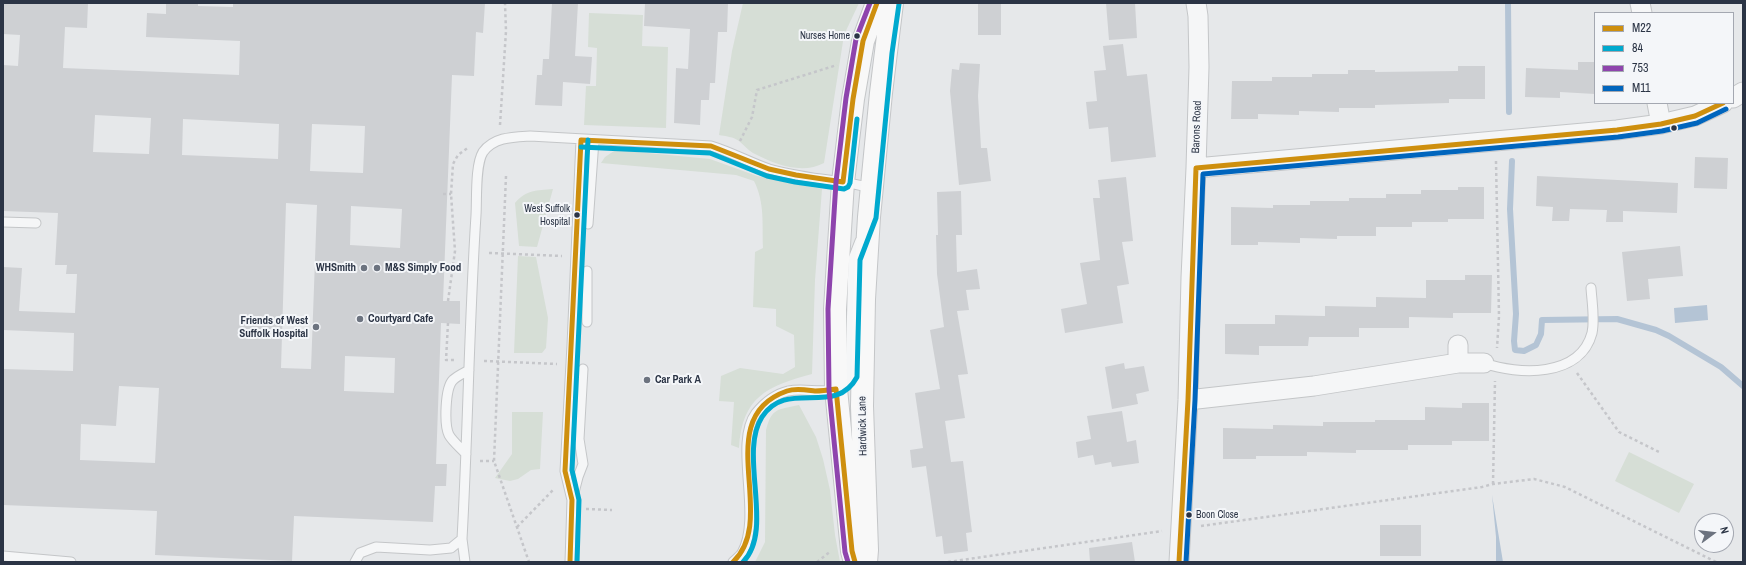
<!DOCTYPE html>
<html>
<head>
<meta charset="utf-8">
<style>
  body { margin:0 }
  #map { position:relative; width:1746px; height:565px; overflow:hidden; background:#e6e8ea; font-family:"Archivo Narrow",sans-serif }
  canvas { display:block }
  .frame { position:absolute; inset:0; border:4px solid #2b3445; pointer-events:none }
  .legend { position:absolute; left:1594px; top:12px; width:140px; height:92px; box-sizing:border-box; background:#f4f6f9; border:1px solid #a4a8b1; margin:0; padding:5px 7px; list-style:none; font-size:12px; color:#2b3445 }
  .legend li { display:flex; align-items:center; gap:8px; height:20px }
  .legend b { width:20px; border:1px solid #a4a8b1 }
  .north { position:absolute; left:1694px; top:513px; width:40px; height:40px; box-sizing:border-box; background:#f4f6f9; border:1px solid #a4a8b1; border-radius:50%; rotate:75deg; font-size:11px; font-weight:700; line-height:16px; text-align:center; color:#2b3445 }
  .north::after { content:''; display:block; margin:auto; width:14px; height:18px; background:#6c737f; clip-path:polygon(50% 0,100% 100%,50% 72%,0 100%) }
</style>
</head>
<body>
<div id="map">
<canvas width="1746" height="565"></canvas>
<div class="frame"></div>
<ul class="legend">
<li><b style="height:5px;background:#ce8f0e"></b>M22</li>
<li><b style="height:5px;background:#00a9ce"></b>84</li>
<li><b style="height:5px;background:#8e44ad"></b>753</li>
<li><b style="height:5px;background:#0065bd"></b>M11</li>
</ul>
<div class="north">N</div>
</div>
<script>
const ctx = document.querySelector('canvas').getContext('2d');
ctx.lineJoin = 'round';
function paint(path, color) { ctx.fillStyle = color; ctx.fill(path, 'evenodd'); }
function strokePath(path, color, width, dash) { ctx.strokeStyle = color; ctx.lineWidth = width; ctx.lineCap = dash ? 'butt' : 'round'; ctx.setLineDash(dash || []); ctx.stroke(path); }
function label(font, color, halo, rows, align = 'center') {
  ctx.font = font + ' "Archivo Narrow",sans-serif'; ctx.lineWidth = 4; ctx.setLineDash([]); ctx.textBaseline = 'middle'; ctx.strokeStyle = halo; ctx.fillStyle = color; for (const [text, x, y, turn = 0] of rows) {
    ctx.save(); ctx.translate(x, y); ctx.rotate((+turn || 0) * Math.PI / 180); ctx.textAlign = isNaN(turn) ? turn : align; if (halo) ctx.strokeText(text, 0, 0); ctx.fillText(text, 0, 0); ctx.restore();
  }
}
const green = new Path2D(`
  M743,3H859L844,35L824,163C802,175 774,164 753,153C748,150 744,145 739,141C734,137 725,136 719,135L732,51Z
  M589,13L643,15L642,46L668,47L666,128L584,125L586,86H596L597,48L588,47Z
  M614,151H627L710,159L757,176L822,189L815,280L812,374C767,386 742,397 739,448L731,445L734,402L719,401L721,376L740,368L783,374L795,367L794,335L776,326V309L753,307L755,252L763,248C762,223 765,203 754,181L736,175L601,163L605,157Z
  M553,189L537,247L519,246L515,203C527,189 536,191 553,189Z
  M518,256L536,257L548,318L546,348L542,353H514Z
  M799,405L816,437L823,459L830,490L835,535L840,562H755L765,542L766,430C772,407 778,410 799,405Z
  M512,412H543L540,469L531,470L518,479L510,481L495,478L512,454Z
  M1629,452L1694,484L1679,513L1615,481Z`);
const water = new Path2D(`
  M1707,305L1708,320L1675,323L1674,308Z
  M1492,495L1503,562H1496V537Z`);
const stream = new Path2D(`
  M1508,3L1509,112
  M1512,161L1510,209L1516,314L1514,341L1515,350L1524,351L1536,345L1541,334L1542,320L1617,319L1656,330L1669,336L1721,367L1743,386`);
const building = new Path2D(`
  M3,3H88L87,28L65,27L63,68L239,75L240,41L146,37L147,13L166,14V3H198V6L233,7V3H485L483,33L476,32L474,76L452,75L443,301H460V324L441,323L436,464H447L446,486H435L433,522L294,516L292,561L155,555L157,511L3,505V369L73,371L74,333L3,330V267L22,268L19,311L75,313L77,274H66L67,265H55L58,213L3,211V65L18,66L20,35L3,34ZM95,115L151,118L149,154L93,152ZM183,119L279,124L278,159L182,155ZM312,124L365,126L363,173L310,171ZM286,203L317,205L311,369L281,368ZM351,206L402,209L400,248L350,245ZM345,356L395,358L394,393L344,391ZM119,386L159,388L155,463L80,460L81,424L116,426Z
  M552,3H578L575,56L592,57L590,84L563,82L562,106L535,105L537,75H542L543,59H549Z
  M645,3H728L727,32H718L715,83H710L709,100H701L700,125L674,123L676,68L688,69L690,29L644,26Z
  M978,3H1001V35H978Z
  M1106,3H1135L1137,38L1109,40Z
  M1123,44L1127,76L1147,74L1156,157L1111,162L1108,127L1089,129L1086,102L1097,101L1094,71L1106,70L1103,46Z
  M1578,62H1595V94L1560,92V98L1525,97L1526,68L1578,70Z
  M960,63L980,64L978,96L981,148H987L991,181L959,185L950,91L952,69L959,70Z
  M1458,66H1485V99H1449V103L1375,105V108H1339V112L1299,111V115L1258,114V119H1231L1232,81H1272V77H1312V74H1348V70H1375V72L1458,71Z
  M1695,157L1728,158L1727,189L1694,188Z
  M1537,176L1678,183L1677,213L1623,211V222H1606L1607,210L1570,209L1569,221H1552L1553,207L1536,206Z
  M1126,177L1133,241L1122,242L1129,284L1117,286L1123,323L1065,333L1061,309L1087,304L1080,263L1100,260L1093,198H1100L1098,180Z
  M1458,187H1484V219H1448V222H1412V227H1376V236H1337V239L1300,238V243L1258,242V245H1231V207L1273,208V205H1310V201H1349V198H1386V194H1421V190H1458Z
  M961,191L962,235H956L957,272L977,269L980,289L966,290L969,310L957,311L968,374L958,375L965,418L945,421L951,462L963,461L972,532L966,533L968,551L944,554L942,536L936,537L926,466L912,468L910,450L923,448L915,393L940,389L930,330L944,327L937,274L936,235H938L937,192Z
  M1680,246L1683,276L1648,279L1650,299L1627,301L1622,252Z
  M1465,275H1492L1491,313H1453V318L1409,317V328H1359V337H1309L1308,346H1259V355L1225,354V324H1275V315L1325,316V306L1376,307V297L1426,298V280H1465Z
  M1124,363L1125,369L1144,366L1149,391L1136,394L1138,404L1112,409L1105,367Z
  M1462,403H1489V441H1452V445H1408V450H1356V453L1307,452V456H1256V459H1223V428L1273,429V425L1323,426V422H1375V420H1425V407L1462,408Z
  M1122,411L1127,442L1136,440L1139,463L1112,467L1111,462L1095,465L1093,455L1078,458L1076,442L1091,439L1087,416Z
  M1380,525H1421V556H1380Z
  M1132,542L1135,562H1090L1089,548Z`);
const path = new Path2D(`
  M500,125L506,31L505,3
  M740,141L752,117L757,90L837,65
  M1496,161L1499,316L1497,348
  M506,176L494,461L529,562
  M443,194H451
  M489,253L562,256
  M448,301L455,251L451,194L453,164L458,155L469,147
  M448,323L446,360H455
  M484,361L557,364
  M1577,373L1619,432L1659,452
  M480,461H494
  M1493,484L1495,381
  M586,509L612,510
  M1201,526L1482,487L1493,484L1534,479L1565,487L1716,562
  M517,527L554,489
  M817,562L831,551
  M948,562L1162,531`);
const lane = new Path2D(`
  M3,222L36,223
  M588,224L594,140
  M587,322V271
  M1484,363C1518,375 1580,378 1592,333C1595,319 1592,303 1591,288
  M466,454C461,448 453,442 449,435C444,425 445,388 453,380C457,376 464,373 469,370
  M572,500L565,471L572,345L581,140
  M3,556L71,562
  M355,562L360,553L376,547L430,550L451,548L462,539
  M465,562L462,539C468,431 469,323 476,215C477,199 475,165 483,152C494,137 513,137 530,136L711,146C731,152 749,162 769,169C799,178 831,179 863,186L868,189L870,193
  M570,562L572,500L578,477L583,464L579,439L583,369
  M733,562C736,559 740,556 742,553C763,516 733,444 756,413C764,403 776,394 788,391C811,386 838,401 850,375L853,259L860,241`);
const street = new Path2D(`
  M1640,3L1642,13
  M1733,98L1743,92
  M1657,103L1661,124
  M1196,168L1617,130L1661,124L1695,116L1723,103
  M1458,345V363
  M1188,400L1314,386L1458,363H1484
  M1179,562L1188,400L1191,278L1196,168L1199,67L1198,16L1196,3`);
const secondary = new Path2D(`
  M855,562L852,551L836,389L835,309L843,182L853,99L863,41L877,3
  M866,562L867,550L862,406L864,299L869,217L881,93L892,3`);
const bus1 = new Path2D(`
  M570,562L572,500L565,471L581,140L711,146L769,169L796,175L843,182L853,99L863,41L877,3
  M733,562C780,518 709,418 787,391C796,388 806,390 815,391C822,391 829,390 836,389L852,551L855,562
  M1179,562L1188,400L1196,168L1617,130L1661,124L1695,116L1723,103`);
const bus2 = new Path2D(`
  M581,147L710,153L767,176L795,182L844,189L848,187L850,183L857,119
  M577,562L579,500L572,470L588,140
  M743,562C775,530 738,454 762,417C787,378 835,418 857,377L860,260L876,218L892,53L899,4`);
const bus3 = new Path2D(`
  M848,562L845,552L829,390L828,309L836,182L846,98L856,39L870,3`);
const bus4 = new Path2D(`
  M1186,562L1195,400L1203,174L1618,137L1662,131L1697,123L1726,109`);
const markers = [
  [857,36,3.5,"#2b3445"],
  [1674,128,3.5,"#2b3445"],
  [577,215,3.5,"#2b3445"],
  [364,268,4,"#6c737f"],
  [377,268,4,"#6c737f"],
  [360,319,4,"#6c737f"],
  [316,327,4,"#6c737f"],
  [647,380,4,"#6c737f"],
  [1189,515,3.5,"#2b3445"]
];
const busNames = [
  ["Nurses Home",850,36],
  ["West Suffolk",570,209],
  ["Hospital",570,222],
  ["Boon Close",1196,515,"left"]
];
const streetNames = [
  ["Barons Road",1197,127,-88],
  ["Hardwick Lane",863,426,-91]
];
const poiNames = [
  ["WHSmith",356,268,"right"],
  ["M&S Simply Food",385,268],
  ["Courtyard Cafe",368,319],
  ["Friends of West",308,321,"right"],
  ["Suffolk Hospital",308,334,"right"],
  ["Car Park A",655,380]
];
paint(green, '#d6ded6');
paint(water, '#b4c4d5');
strokePath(stream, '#b4c4d5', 6);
paint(building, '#ced0d3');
strokePath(lane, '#c4c6c8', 11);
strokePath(street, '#c4c6c8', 21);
strokePath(secondary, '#c4c6c8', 24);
strokePath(path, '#c5c6ca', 2.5, [3, 3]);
strokePath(lane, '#f5f6f7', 9);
strokePath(street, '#f5f6f7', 19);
strokePath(secondary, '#f8f8f8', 22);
strokePath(bus1, '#ce8f0e', 5);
strokePath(bus2, '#00a9ce', 5);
strokePath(bus3, '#8e44ad', 5);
strokePath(bus4, '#0065bd', 5);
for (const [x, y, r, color] of markers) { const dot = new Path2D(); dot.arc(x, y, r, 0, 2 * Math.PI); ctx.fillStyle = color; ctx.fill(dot); strokePath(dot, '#f4f6f9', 1.5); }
label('10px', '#2b3445', '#f4f6f9', busNames, 'right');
label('11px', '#2b3445', '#f4f6f9', streetNames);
label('bold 11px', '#2b3445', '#f4f6f9', poiNames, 'left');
</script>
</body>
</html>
